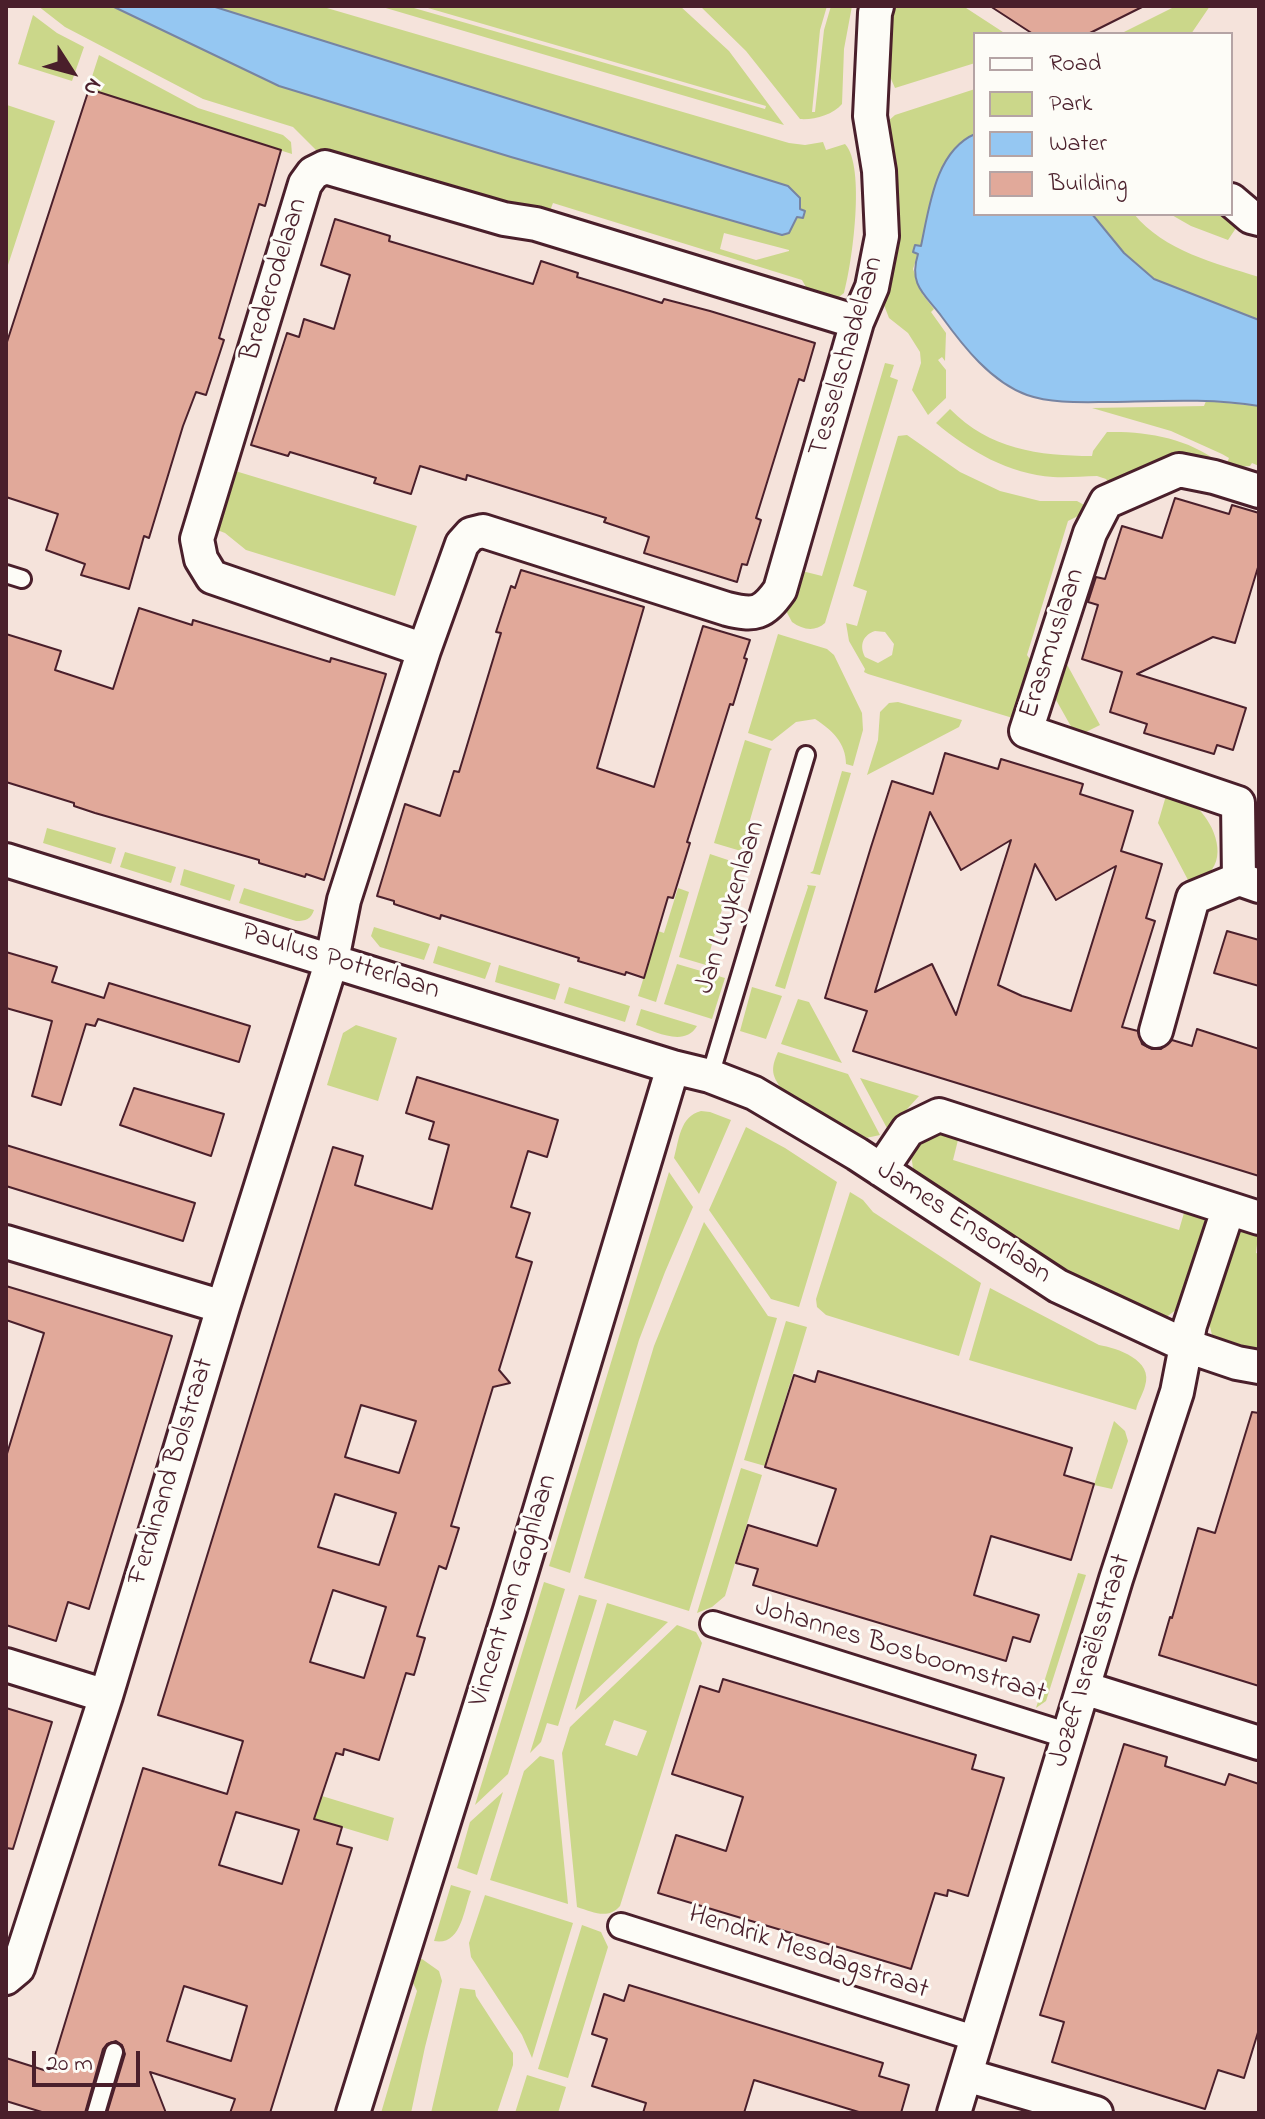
<!DOCTYPE html>
<html>
<head>
<meta charset="utf-8">
<style>
  body { margin:0 }
  #map { position:relative; width:1265px; height:2119px; overflow:hidden; background:#f5e3db; font-family:"Indie Flower",sans-serif }
  canvas { display:block }
  .frame { position:absolute; inset:0; border:8px solid #4a1f2b; pointer-events:none }
  .legend { position:absolute; left:973px; top:32px; width:260px; height:184px; box-sizing:border-box; background:#fdfcf7; border:2px solid #b5a4a5; margin:0; padding:10px 14px; list-style:none; font-size:24px; color:#4a1f2b }
  .legend li { display:flex; align-items:center; gap:16px; height:40px }
  .legend b { width:40px; border:2px solid #b5a4a5 }
  .north { position:absolute; left:32px; top:32px; width:80px; height:80px; -webkit-text-stroke:6px #fdfcf7; paint-order:stroke; rotate:126deg; font-size:22px; font-weight:700; line-height:32px; text-align:center; color:#4a1f2b }
  .north::after { content:''; display:block; margin:auto; width:28px; height:36px; background:#4a1f2b; clip-path:polygon(50% 0,100% 100%,50% 72%,0 100%) }
  .scale { position:absolute; left:32px; top:2051px; width:108px; height:36px; box-sizing:border-box; border:4px solid #4a1f2b; border-top:0; padding-left:10px; font-size:24px; line-height:28px; white-space:nowrap; color:#4a1f2b; -webkit-text-stroke:6px #fdfcf7; paint-order:stroke }
</style>
</head>
<body>
<div id="map">
<canvas width="1265" height="2119"></canvas>
<div class="frame"></div>
<ul class="legend">
<li><b style="height:10px;background:#fdfcf7"></b>Road</li>
<li><b style="height:22px;background:#cbd78a"></b>Park</li>
<li><b style="height:22px;background:#95c7f2"></b>Water</li>
<li><b style="height:22px;background:#e1a99a"></b>Building</li>
</ul>
<div class="north">N</div>
<div class="scale">20 m</div>
</div>
<script>
const ctx = document.querySelector('canvas').getContext('2d');
ctx.lineJoin = 'round';
function paint(path, color) { ctx.fillStyle = color; ctx.fill(path, 'evenodd'); }
function strokePath(path, color, width, dash) { ctx.strokeStyle = color; ctx.lineWidth = width; ctx.lineCap = dash ? 'butt' : 'round'; ctx.setLineDash(dash || []); ctx.stroke(path); }
function label(font, color, halo, rows, align = 'center') {
  ctx.font = font + ' "Indie Flower",sans-serif'; ctx.lineWidth = 6; ctx.setLineDash([]); ctx.textBaseline = 'middle'; ctx.strokeStyle = halo; ctx.fillStyle = color; for (const [text, x, y, turn = 0] of rows) {
    ctx.save(); ctx.translate(x, y); ctx.rotate((+turn || 0) * Math.PI / 180); ctx.textAlign = isNaN(turn) ? turn : align; if (halo) ctx.strokeText(text, 0, 0); ctx.fillText(text, 0, 0); ctx.restore();
  }
}
const green = new Path2D(`
  M38,6H112L279,86L511,157L782,235L789,232L798,217L804,211L800,209L788,186L212,6H320L789,143L805,145L823,142L826,150L845,144C866,166 852,265 844,293L835,300L811,296L802,280L553,203L548,216L316,150L293,127L203,99L65,27ZM724,233L789,250V251L756,260L720,249Z
  M379,6H407L765,109L766,106L421,6H680L729,51L784,125Z
  M700,6H827L820,30L812,112H815L824,30L831,6H852L844,49L842,104C833,115 814,120 800,119L746,51Z
  M890,6H963L1006,34H975V63L895,88L888,72Z
  M1176,6H1210L1191,34H1120Z
  M33,15L57,33L84,47L72,81L18,64Z
  M99,55L198,108L283,135L291,142L292,154L88,89Z
  M975,89V134L965,139L929,208L921,247L913,252L918,254L913,269L923,295L934,309L931,312L946,333L945,361L942,357L938,360L946,370V398L928,415L912,390L921,363L920,352L908,333L889,318L882,300L886,123L895,115Z
  M7,105L55,121L8,265L6,264Z
  M1092,214H1134C1164,251 1215,263 1259,277V320L1154,279L1124,253Z
  M1170,214H1222L1238,225L1228,240L1191,226Z
  M885,363L894,365L890,377L898,380L825,623C815,632 803,630 792,622L785,609L802,571L822,576Z
  M1206,401L1259,406V466L1252,463L1250,466L1225,468L1229,458L1222,454L1171,431L1092,408L1204,406Z
  M950,409C989,449 1039,456 1092,456L1093,451L1107,432C1145,431 1188,438 1218,462L1172,456L1112,487L1106,479L1097,476C1083,476 1068,478 1053,477C1009,474 969,451 936,423Z
  M907,435L960,472L1000,491L1040,501H1077L1086,506L1082,514L1068,521L1027,655L1036,668L1016,719L868,674L864,672L865,669L849,641L846,623L857,626L867,591L853,586L898,436ZM875,631L885,632L894,644L892,655L878,663L865,657C859,645 863,635 875,631Z
  M232,470L417,526L395,596L246,550L225,533L212,528Z
  M778,634L827,649L834,655L862,713L863,730L853,766L846,764C846,743 832,730 815,719L796,722L772,741L748,733Z
  M1064,659L1100,725L1082,734L1073,730L1051,691Z
  M898,702L962,720L959,727L867,775L878,740L880,712L889,703Z
  M745,740L772,749L770,751L741,851L714,843Z
  M842,771L851,773L820,875L810,873L813,871Z
  M1168,789C1177,794 1188,799 1195,806C1212,820 1228,854 1209,873C1203,879 1195,880 1187,883L1188,880L1158,823Z
  M47,828L116,848L111,864L43,843Z
  M125,852L176,867L171,883L120,867Z
  M710,854L737,863L735,864L706,965L679,957Z
  M184,869L235,885L230,901L180,885Z
  M807,885L816,886L785,989L775,986L808,887Z
  M244,888L314,910C311,919 306,921 296,921L239,903Z
  M678,888L689,892L656,1002L638,996L658,931L664,933Z
  M374,927L430,944L424,960L380,947L371,936Z
  M438,946L491,963L485,979L433,963Z
  M677,964L725,978L712,1019L664,1004Z
  M499,965L560,984L555,1000L495,982Z
  M569,987L630,1006L625,1022L564,1003Z
  M752,987L782,996L766,1039L740,1031Z
  M798,999L809,1002L842,1063L781,1044Z
  M641,1009L697,1026C684,1048 655,1031 636,1025Z
  M356,1025L397,1038L378,1101L327,1085L343,1033Z
  M778,1052L848,1074L880,1135L866,1138L864,1142L783,1091C772,1076 770,1070 778,1052Z
  M860,1078L919,1096L888,1130Z
  M701,1111L710,1112L731,1120L699,1194L674,1158C679,1140 680,1116 701,1111Z
  M746,1127L785,1148L837,1182L799,1307L771,1299L709,1210Z
  M937,1130L959,1136L953,1160L1179,1230L1186,1206L1200,1214L1208,1226L1180,1307L1165,1318L1101,1288L1027,1248L910,1172L913,1168L910,1148Z
  M669,1172L693,1207L665,1272L639,1340L570,1573L549,1566Z
  M850,1192L863,1200L873,1212L981,1283L959,1356L826,1315L817,1307L816,1299Z
  M704,1222L768,1316L777,1318L689,1611L584,1578L654,1346Z
  M1259,1228L1256,1253L1259,1254V1351L1212,1335L1207,1314L1235,1235L1248,1229Z
  M990,1288L1099,1345C1117,1348 1154,1360 1145,1386C1143,1394 1138,1401 1136,1410L969,1360Z
  M786,1321L807,1327L765,1466L744,1460Z
  M1114,1421L1125,1431L1128,1441L1112,1489L1094,1485Z
  M741,1468L762,1475L725,1596L712,1607L697,1613Z
  M1078,1573L1086,1575L1046,1701L1036,1708Z
  M544,1582L565,1589L508,1774L475,1805Z
  M579,1595L597,1600L594,1610L558,1726L547,1723L541,1742L530,1753Z
  M607,1603L668,1622L575,1710Z
  M677,1625L696,1632L702,1643L620,1906C608,1920 593,1912 577,1907L562,1753L570,1727ZM614,1720L647,1731L637,1756L605,1745Z
  M540,1756L554,1760L568,1904L490,1880L524,1771Z
  M263,1778L394,1818L388,1841L255,1801Z
  M503,1792L477,1875L457,1868L470,1822Z
  M451,1885L471,1891C463,1912 461,1946 434,1941Z
  M485,1895L573,1923L532,2058L522,2035L471,1957L469,1943Z
  M582,1925L601,1932L608,1947L568,2078L538,2069Z
  M422,1959L439,1971L442,1981L425,2047L411,2113H381L417,1991L410,1977L415,1960Z
  M460,1988L475,1990L476,1996L513,2053V2065L497,2113H431Z
  M527,2075L566,2087L558,2113H515Z`);
const water = new Path2D(`
  M112,6H212L788,186L800,198V209L805,211L803,218L797,217L789,233L782,235L511,157L279,86Z
  M975,134V214H1092L1124,253L1154,279L1259,320V406C1211,398 1161,401 1112,402C1084,402 1053,404 1027,395C991,382 963,346 942,317C926,295 908,286 918,254L913,252L915,245L921,246C929,209 935,151 975,134Z`);
const building = new Path2D(`
  M990,6H1144L1088,34H1033Z
  M89,89L281,150L265,206L259,204L219,338L224,340L206,395L196,392L183,426L149,538L144,536L129,589L81,575L85,564L46,550L58,514L6,497V345Z
  M335,219L390,236L389,241L533,284L541,261L578,273L577,277L620,290L662,303L664,299L710,311L815,343L804,381L799,379L756,518L761,520L747,565L742,564L737,582L644,553L649,537L604,522L606,518L467,475L466,480L420,466L411,494L374,483L376,478L290,452L288,456L251,445L287,333L299,337L304,319L334,329L350,275L321,265Z
  M1175,498L1229,514L1232,505L1259,513V564L1235,643L1213,637L1137,674L1246,708L1233,750L1217,745L1214,754L1144,733L1147,724L1110,712L1122,672L1082,659L1098,605L1088,602L1096,577L1105,579L1122,526L1162,538Z
  M521,570L644,607L597,768L654,787L703,626L750,640L744,658L747,659L733,705L730,704L687,842L690,843L673,898L668,897L644,978L626,972L625,975L578,961L579,958L441,915L440,919L394,904V901L377,896L405,804L440,816L454,771L459,772L501,633L496,632L511,586L515,588Z
  M139,608L192,625L193,620L330,662L331,658L386,674L324,880L306,874L305,877L259,863V860L95,813L74,806V803L6,782V634L61,651L55,670L113,689Z
  M945,753L998,769L1001,759L1083,784L1080,794L1133,811L1121,851L1162,864L1146,918L1155,921L1122,1027L1138,1031L1142,1044L1152,1049H1161L1172,1040L1192,1046L1197,1029L1259,1049V1176L853,1051L867,1011L825,998L871,847L892,781L933,794ZM930,812L961,870L1011,840L956,1015L932,964L875,992ZM1035,864L1056,900L1116,866L1071,1011L1022,996L998,985Z
  M1227,931L1259,940V986L1214,973Z
  M6,952L57,967L52,982L104,998L109,983L250,1026L239,1062L98,1019L95,1026L86,1024L61,1105L32,1096L52,1021L6,1008Z
  M417,1077L558,1120L547,1157L528,1151L511,1207L530,1213L516,1257L532,1262L499,1370L510,1383L493,1387L451,1526L459,1528L446,1569L439,1566L417,1636L425,1638L414,1675L406,1673L379,1760L344,1749L343,1755L336,1753L314,1819L342,1827L337,1844L352,1848L270,2113H230L235,2099L150,2072L166,2113H107L125,2054L122,2045L116,2041L107,2044L103,2049L85,2113H45L6,2101V2058L50,2072L143,1768L227,1794L243,1741L158,1715L333,1147L363,1156L355,1185L432,1209L449,1145L429,1139L434,1122L406,1113ZM361,1405L416,1421L399,1473L345,1457ZM335,1494L396,1513L379,1565L318,1547ZM333,1590L386,1607L364,1678L310,1662ZM236,1812L299,1830L282,1884L219,1865ZM184,1986L247,2006L231,2061L167,2041Z
  M134,1088L224,1114L211,1156L120,1125Z
  M6,1145L195,1203L183,1241L6,1186Z
  M6,1286L172,1336L89,1609L68,1602L56,1641L6,1625V1457L44,1333L6,1320Z
  M818,1371L1072,1448L1064,1475L1094,1484L1071,1560L991,1536L974,1595L1039,1615L1030,1642L1013,1637L1006,1661L753,1585L758,1569L736,1563L748,1525L817,1546L836,1489L765,1467L794,1375L815,1382Z
  M1252,1412L1259,1413V1686L1159,1655L1170,1617L1172,1618L1198,1528L1215,1533Z
  M723,1679L976,1755L972,1769L1004,1778L968,1896L948,1890L947,1896L935,1893L911,1969L658,1893L676,1835L726,1851L743,1797L672,1774L700,1686L719,1692Z
  M6,1708L52,1722L13,1849L6,1848Z
  M1124,1744L1167,1757L1165,1766L1225,1785L1229,1774L1259,1784V2029L1244,2078L1218,2070L1205,2109L1052,2062L1064,2022L1040,2015Z
  M629,1985L883,2063L879,2076L909,2085L901,2113H862L754,2080L744,2113H643L646,2103L592,2086L607,2039L592,2034L604,1994L624,2001Z`);
const service = new Path2D(`
  M6,574L22,579
  M710,1076L806,755
  M96,2113L114,2052`);
const pedestrian = new Path2D(`
  M713,1624L1069,1736
  M621,1926L977,2039`);
const minor = new Path2D(`
  M1231,200L1251,217L1259,219
  M424,650L212,577L201,559L197,539L305,184L313,173L325,167L504,219L536,224L857,322
  M1238,803L1026,731L1090,533L1106,502L1179,470L1214,477L1259,491
  M1238,803L1239,879
  M6,860L673,1067L710,1076L754,1093L857,1154L1058,1286L1187,1346L1237,1363L1259,1367
  M1156,1031L1193,898L1239,879L1259,886
  M881,1170L908,1130L939,1115L1259,1218
  M6,1242L223,1307
  M6,1665L106,1696
  M1084,1688L1259,1743
  M6,1978L18,1968L106,1696L223,1307L332,960L344,900L424,650L462,544L471,534L483,531L727,609C755,616 763,614 780,590L857,322L872,287L882,236L879,171L870,116L875,13L877,6
  M966,2075L1096,2113
  M353,2113L510,1610L673,1067
  M954,2113L1116,1579L1177,1392L1190,1325L1228,1210`);
const streetNames = [
  ["Brederodelaan",276,280,-73],
  ["Tesselschadelaan",848,357,-74],
  ["Erasmuslaan",1054,644,-72],
  ["Jan Luykenlaan",732,908,-73],
  ["Paulus Potterlaan",340,963,17],
  ["James Ensorlaan",963,1224,33],
  ["Ferdinand Bolstraat",173,1472,-73],
  ["Vincent van Goghlaan",515,1591,-73],
  ["Johannes Bosboomstraat",900,1652,17],
  ["Jozef Israëlsstraat",1092,1661,-73],
  ["Hendrik Mesdagstraat",808,1954,18]
];
paint(green, '#cbd78a');
paint(water, '#95c7f2');
strokePath(water, '#7784a2', 2);
paint(building, '#e1a99a');
strokePath(building, '#4a1f2b', 2);
strokePath(service, '#4a1f2b', 22);
strokePath(pedestrian, '#4a1f2b', 30);
strokePath(minor, '#4a1f2b', 38);
strokePath(service, '#fdfcf7', 16);
strokePath(pedestrian, '#fdfcf7', 24);
strokePath(minor, '#fdfcf7', 32);
label('28px', '#4a1f2b', '#fdfcf7', streetNames);
</script>
</body>
</html>
